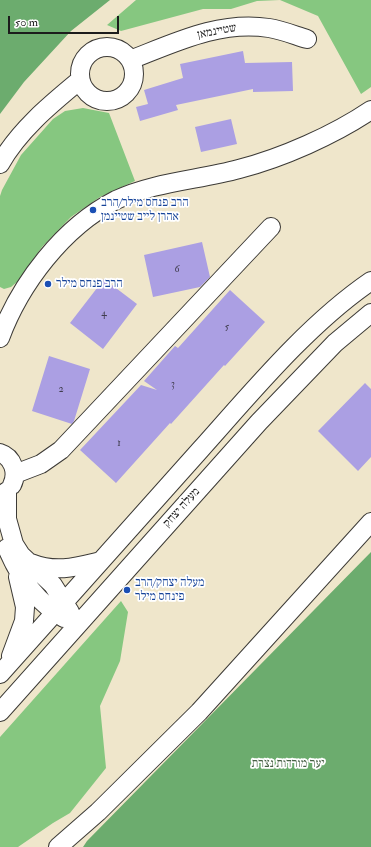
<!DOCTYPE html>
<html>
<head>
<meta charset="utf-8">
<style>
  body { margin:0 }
  #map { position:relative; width:371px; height:847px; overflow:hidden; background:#efe6cb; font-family:"IM FELL Double Pica",serif }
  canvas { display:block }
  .scale { position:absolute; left:8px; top:16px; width:111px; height:18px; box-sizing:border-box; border:2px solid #1c1c1c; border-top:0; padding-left:5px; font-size:12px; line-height:14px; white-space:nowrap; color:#1c1c1c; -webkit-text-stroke:3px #fff; paint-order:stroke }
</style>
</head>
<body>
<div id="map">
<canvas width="371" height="847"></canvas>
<div class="scale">50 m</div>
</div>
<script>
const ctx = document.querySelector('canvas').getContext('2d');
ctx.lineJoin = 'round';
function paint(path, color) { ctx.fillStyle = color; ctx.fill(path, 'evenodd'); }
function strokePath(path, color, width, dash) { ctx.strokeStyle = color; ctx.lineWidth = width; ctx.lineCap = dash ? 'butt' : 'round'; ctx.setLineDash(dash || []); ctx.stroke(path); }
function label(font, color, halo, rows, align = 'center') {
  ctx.font = font + ' "IM FELL Double Pica","Frank Ruhl Libre",serif'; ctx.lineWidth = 3.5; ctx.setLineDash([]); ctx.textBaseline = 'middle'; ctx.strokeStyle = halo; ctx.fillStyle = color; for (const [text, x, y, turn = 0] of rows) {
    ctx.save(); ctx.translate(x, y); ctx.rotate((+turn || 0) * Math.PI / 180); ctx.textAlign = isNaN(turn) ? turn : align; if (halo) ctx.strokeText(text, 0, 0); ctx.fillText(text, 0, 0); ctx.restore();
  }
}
const green = new Path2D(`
  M136,0H371V87L361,94L318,16L280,0L257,1L231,9H203L121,31L107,25Z
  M83,108L109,113L135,181L100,197L71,217L42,247L17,282L11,287L4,289L0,287V196L2,190L21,155L53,119L65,111Z
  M121,601L128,612L120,661L100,706L106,768L70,813L53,823L18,847H0V737Z`);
const forest = new Path2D(`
  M0,0H110L71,31L24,82L0,114Z
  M371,552V847H83L87,841Z`);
const building = new Path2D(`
  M243,51L245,63L292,62L293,91L253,92V89L176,105L178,110L140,121L136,107L148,104L144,90L183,78L180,64Z
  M231,119L237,144L201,152L195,127Z
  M202,242L210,277L200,287L153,297L144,255Z
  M104,279L137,304L103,349L70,323Z
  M230,290L265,322L225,366L224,365L171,424L170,423L116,483L80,450L141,385L157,390L144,381L175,346L178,348Z
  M49,356L90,369L74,421L72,424L32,411Z
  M365,383L371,389V457L358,471L318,431Z`);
const minor = new Path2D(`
  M80 74a27 27 0 1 1 54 0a27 27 0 1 1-54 0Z
  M130,60C174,43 220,20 269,28C282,30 294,35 307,39
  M0,164C19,130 51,104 80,80
  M0,338C20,284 63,227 116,200C154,182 199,180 239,169C282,158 334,135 371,110
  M0,453C13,457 18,473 12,485
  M15,474L41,464L61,450L271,227
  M7,491V519L14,544L21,555L53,585L70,612
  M7,548C19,577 36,602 64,618
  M31,563C56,573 76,567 101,561
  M11,656L24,621L25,607L18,577
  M0,674C67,599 134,524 201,449C252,392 308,324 371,281
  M0,712L259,422L335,343L371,313
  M58,847L98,812L199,712L371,522`);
const markers = [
  [93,210,4,"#1a4fb4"],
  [48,284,4,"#1a4fb4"],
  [127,590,4,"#1a4fb4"]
];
const numberNames = [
  ["6",177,270],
  ["4",104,314],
  ["5",227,328],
  ["3",173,385],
  ["2",61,390],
  ["1",119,444]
];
const streetNames = [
  ["שטיינמאן",217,32,-11],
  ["מעלה יצחק",182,508,-48]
];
const transitNames = [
  ["הרב פנחס מילר/הרב",101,203],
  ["אהרן לייב שטיינמן",101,217],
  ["הרב פנחס מילר",56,284],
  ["מעלה יצחק/הרב",135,583],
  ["פינחס מילר",135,597]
];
const parkNames = [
  ["יער מורדות נצרת",288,764]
];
paint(green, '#86c780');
paint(forest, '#6cac6e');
paint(building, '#ab9fe3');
strokePath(minor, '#3c3a36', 20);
strokePath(minor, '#fff', 18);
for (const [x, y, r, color] of markers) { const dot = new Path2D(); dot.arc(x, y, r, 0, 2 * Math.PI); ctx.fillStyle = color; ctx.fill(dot); strokePath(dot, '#fff', 1.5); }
label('10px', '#403d4e', null, numberNames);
label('12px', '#1c1c1c', '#fff', streetNames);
label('12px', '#164399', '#fff', transitNames, 'left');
label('12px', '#466044', '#fff', parkNames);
</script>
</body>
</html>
